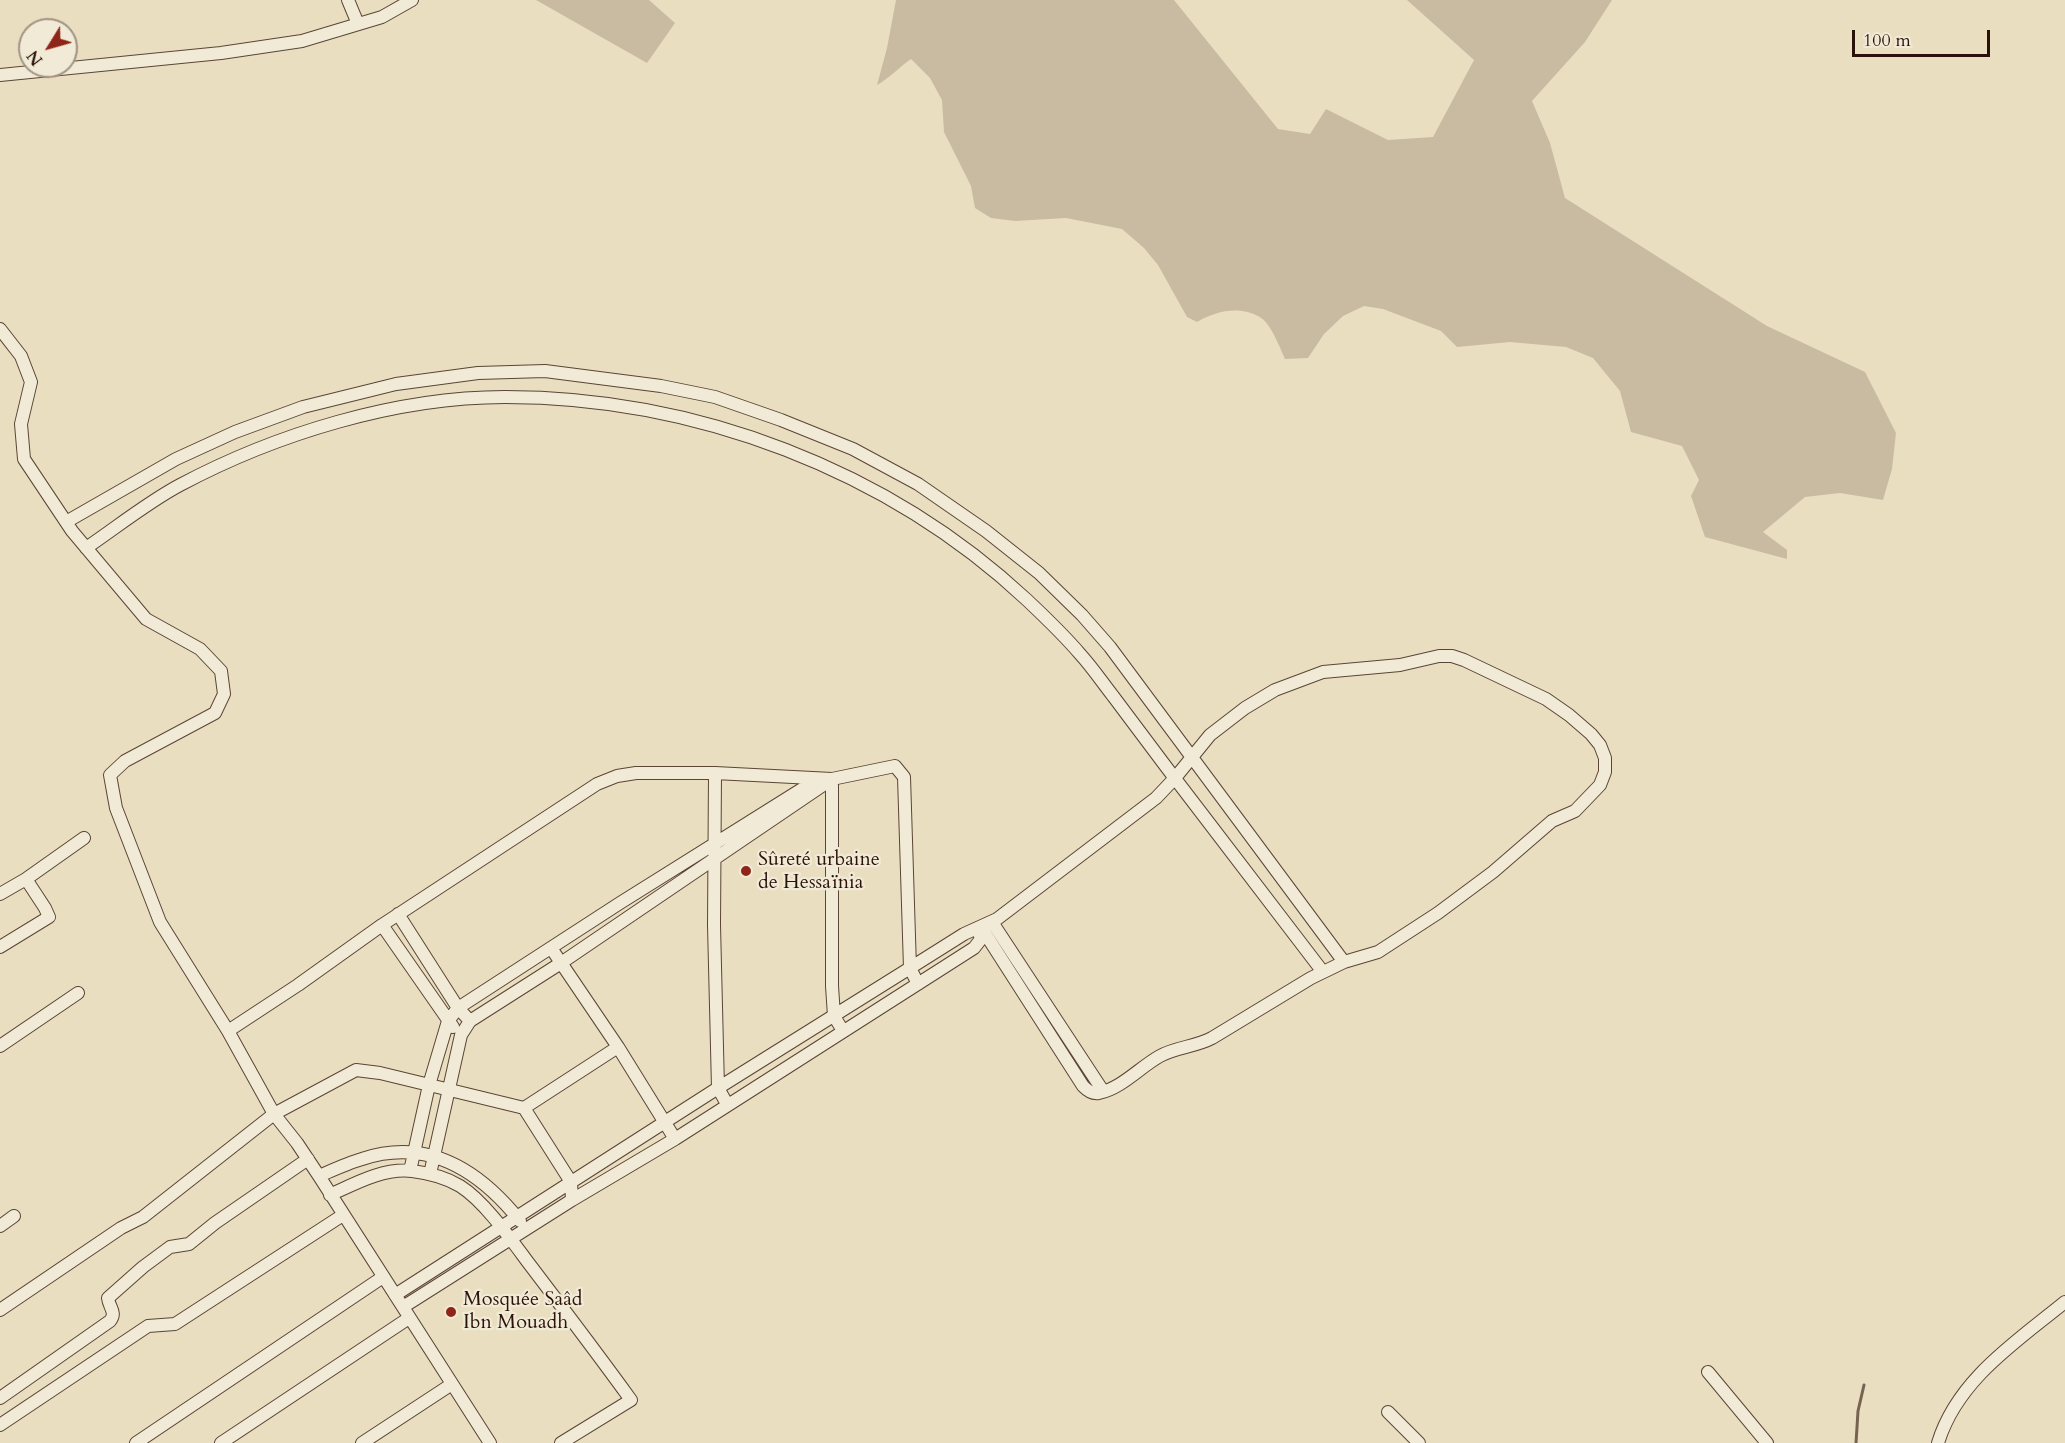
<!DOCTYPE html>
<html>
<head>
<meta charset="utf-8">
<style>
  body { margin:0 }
  #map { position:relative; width:2065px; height:1443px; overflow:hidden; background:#eadec0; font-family:Cardo,serif }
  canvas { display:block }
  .north { position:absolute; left:18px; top:18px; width:60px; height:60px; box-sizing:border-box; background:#f1ead6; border:2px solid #a19484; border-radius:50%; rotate:233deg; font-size:16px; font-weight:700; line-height:24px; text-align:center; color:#2a1208 }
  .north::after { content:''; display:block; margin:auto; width:21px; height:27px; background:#8f2418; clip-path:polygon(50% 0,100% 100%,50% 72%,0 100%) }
  .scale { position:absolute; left:1852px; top:30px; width:138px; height:27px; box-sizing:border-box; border:3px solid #2a1208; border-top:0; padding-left:8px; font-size:18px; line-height:21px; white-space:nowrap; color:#2a1208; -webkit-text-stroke:4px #f1ead6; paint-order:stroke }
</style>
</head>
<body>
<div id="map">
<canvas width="2065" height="1443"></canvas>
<div class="north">N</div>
<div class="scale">100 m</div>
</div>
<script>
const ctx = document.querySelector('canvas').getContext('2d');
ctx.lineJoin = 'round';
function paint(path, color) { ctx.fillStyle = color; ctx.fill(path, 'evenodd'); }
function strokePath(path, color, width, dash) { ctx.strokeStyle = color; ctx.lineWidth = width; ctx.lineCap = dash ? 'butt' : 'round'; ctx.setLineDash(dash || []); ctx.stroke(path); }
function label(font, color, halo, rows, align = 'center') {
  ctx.font = font + ' Cardo,serif'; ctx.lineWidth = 4.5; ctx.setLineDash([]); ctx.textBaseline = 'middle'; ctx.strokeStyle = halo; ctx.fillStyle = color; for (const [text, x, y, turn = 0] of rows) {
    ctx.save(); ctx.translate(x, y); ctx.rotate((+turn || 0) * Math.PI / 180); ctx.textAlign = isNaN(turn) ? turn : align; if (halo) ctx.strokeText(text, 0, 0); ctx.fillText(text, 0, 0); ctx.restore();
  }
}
const green = new Path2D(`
  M536,0H649L675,23L647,63Z
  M896,0H1174L1278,129L1310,134L1326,109L1388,140L1433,137L1474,60L1407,0H1612L1585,42L1532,101L1550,143L1565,198L1767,326L1865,372L1896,433L1892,469L1883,500L1840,493L1805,497L1763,532L1787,550V559L1705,537L1691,496L1699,480L1682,446L1631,432L1620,391L1593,358L1566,347L1510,342L1457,347L1441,331L1383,309L1364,306L1343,316L1324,334L1308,358L1285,359C1280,348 1271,324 1261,318C1241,305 1216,311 1197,322L1187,317L1158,265L1144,248L1122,229L1066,218L1015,221L991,218L975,208L971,186L944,132L942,100L930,78L911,59C899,67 890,78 877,85L887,48Z`);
const stream = new Path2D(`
  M1856,1443L1858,1411L1864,1385`);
const minor = new Path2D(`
  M348,0L358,24
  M0,75L221,53L302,41L382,17L412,0
  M0,329L21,356L31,382L21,424L24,459L72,531L146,619L200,649L221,671L224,694L215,713L125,761L110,775L116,808L160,922L228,1031L274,1114L297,1143L319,1176L490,1443
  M66,522L176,459L235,432L303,407L396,384L478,373L545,371L661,386L715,397L781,420L853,449L918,484L986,531L1039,573L1082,615L1110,647L1344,962
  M86,548C117,527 148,502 180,485C276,434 396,397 505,397C696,397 888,470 1027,600C1045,617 1064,635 1080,654C1092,667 1102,682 1113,696C1131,720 1149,744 1167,768C1219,836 1271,904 1323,972
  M715,773L714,925L718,1088L727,1104
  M832,779V986L834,1016L843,1031
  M0,894L26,879L84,838
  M398,914L458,1008L470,1021
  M992,922L1103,1091
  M382,925L453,1027
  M0,947L49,917L45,908L26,879
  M551,948L618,1047L675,1139
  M228,1031L298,985L382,925L597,784L617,776L636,773H715L832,779L895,766L904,777L910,968L918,984
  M0,1046L78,993
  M524,1108L618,1047
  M410,1171L429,1085L448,1021L458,1008L620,903L818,779
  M430,1174L461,1035L470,1021L561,963L832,779
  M319,1176C333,1170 348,1163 362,1159C428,1137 480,1171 520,1221
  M330,1195C356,1183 383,1168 412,1171C428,1173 447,1178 460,1186C484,1201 510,1238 527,1261C562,1307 597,1353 631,1400L561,1443
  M0,1226L14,1216
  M395,1295L718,1088L910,968L964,934L997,919L1156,798L1175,778L1210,735L1245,708L1275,690L1323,672L1400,665L1439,656H1452L1464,660L1546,699L1569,715L1591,734L1600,745L1605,758V772L1600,785L1575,811L1552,821L1493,872L1438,913L1378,952L1344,962L1311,978L1212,1038C1195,1047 1176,1047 1160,1056C1140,1067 1122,1088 1099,1093C1092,1094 1088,1091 1083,1086L981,927
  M403,1307L572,1200L675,1139L974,948L981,939L978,929
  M0,1310L121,1228L143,1217L274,1114L356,1070L380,1073L524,1108L571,1182L572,1200
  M1708,1372L1767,1443
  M0,1398L110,1321C117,1312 109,1308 108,1298L143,1267L170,1247L189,1244L215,1223L308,1159
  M1388,1412L1419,1443
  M0,1425L148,1326L175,1324L343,1215
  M136,1443L383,1277
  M221,1443L409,1318
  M362,1443L452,1384
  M1938,1443C1957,1380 2016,1342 2065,1302`);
const markers = [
  [746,871,6,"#8f2418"],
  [451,1312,6,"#8f2418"]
];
const poiNames = [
  ["Sûreté urbaine",758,860],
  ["de Hessaïnia",758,883],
  ["Mosquée Saâd",463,1300],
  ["Ibn Mouadh",463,1323]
];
paint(green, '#c9bba1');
strokePath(stream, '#766351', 3);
strokePath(minor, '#5a4536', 14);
strokePath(minor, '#f1ead6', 12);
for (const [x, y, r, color] of markers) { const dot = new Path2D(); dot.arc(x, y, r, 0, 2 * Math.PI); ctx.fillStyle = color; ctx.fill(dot); strokePath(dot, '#f1ead6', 2); }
label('20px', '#2a1208', '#f1ead6', poiNames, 'left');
</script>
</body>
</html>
